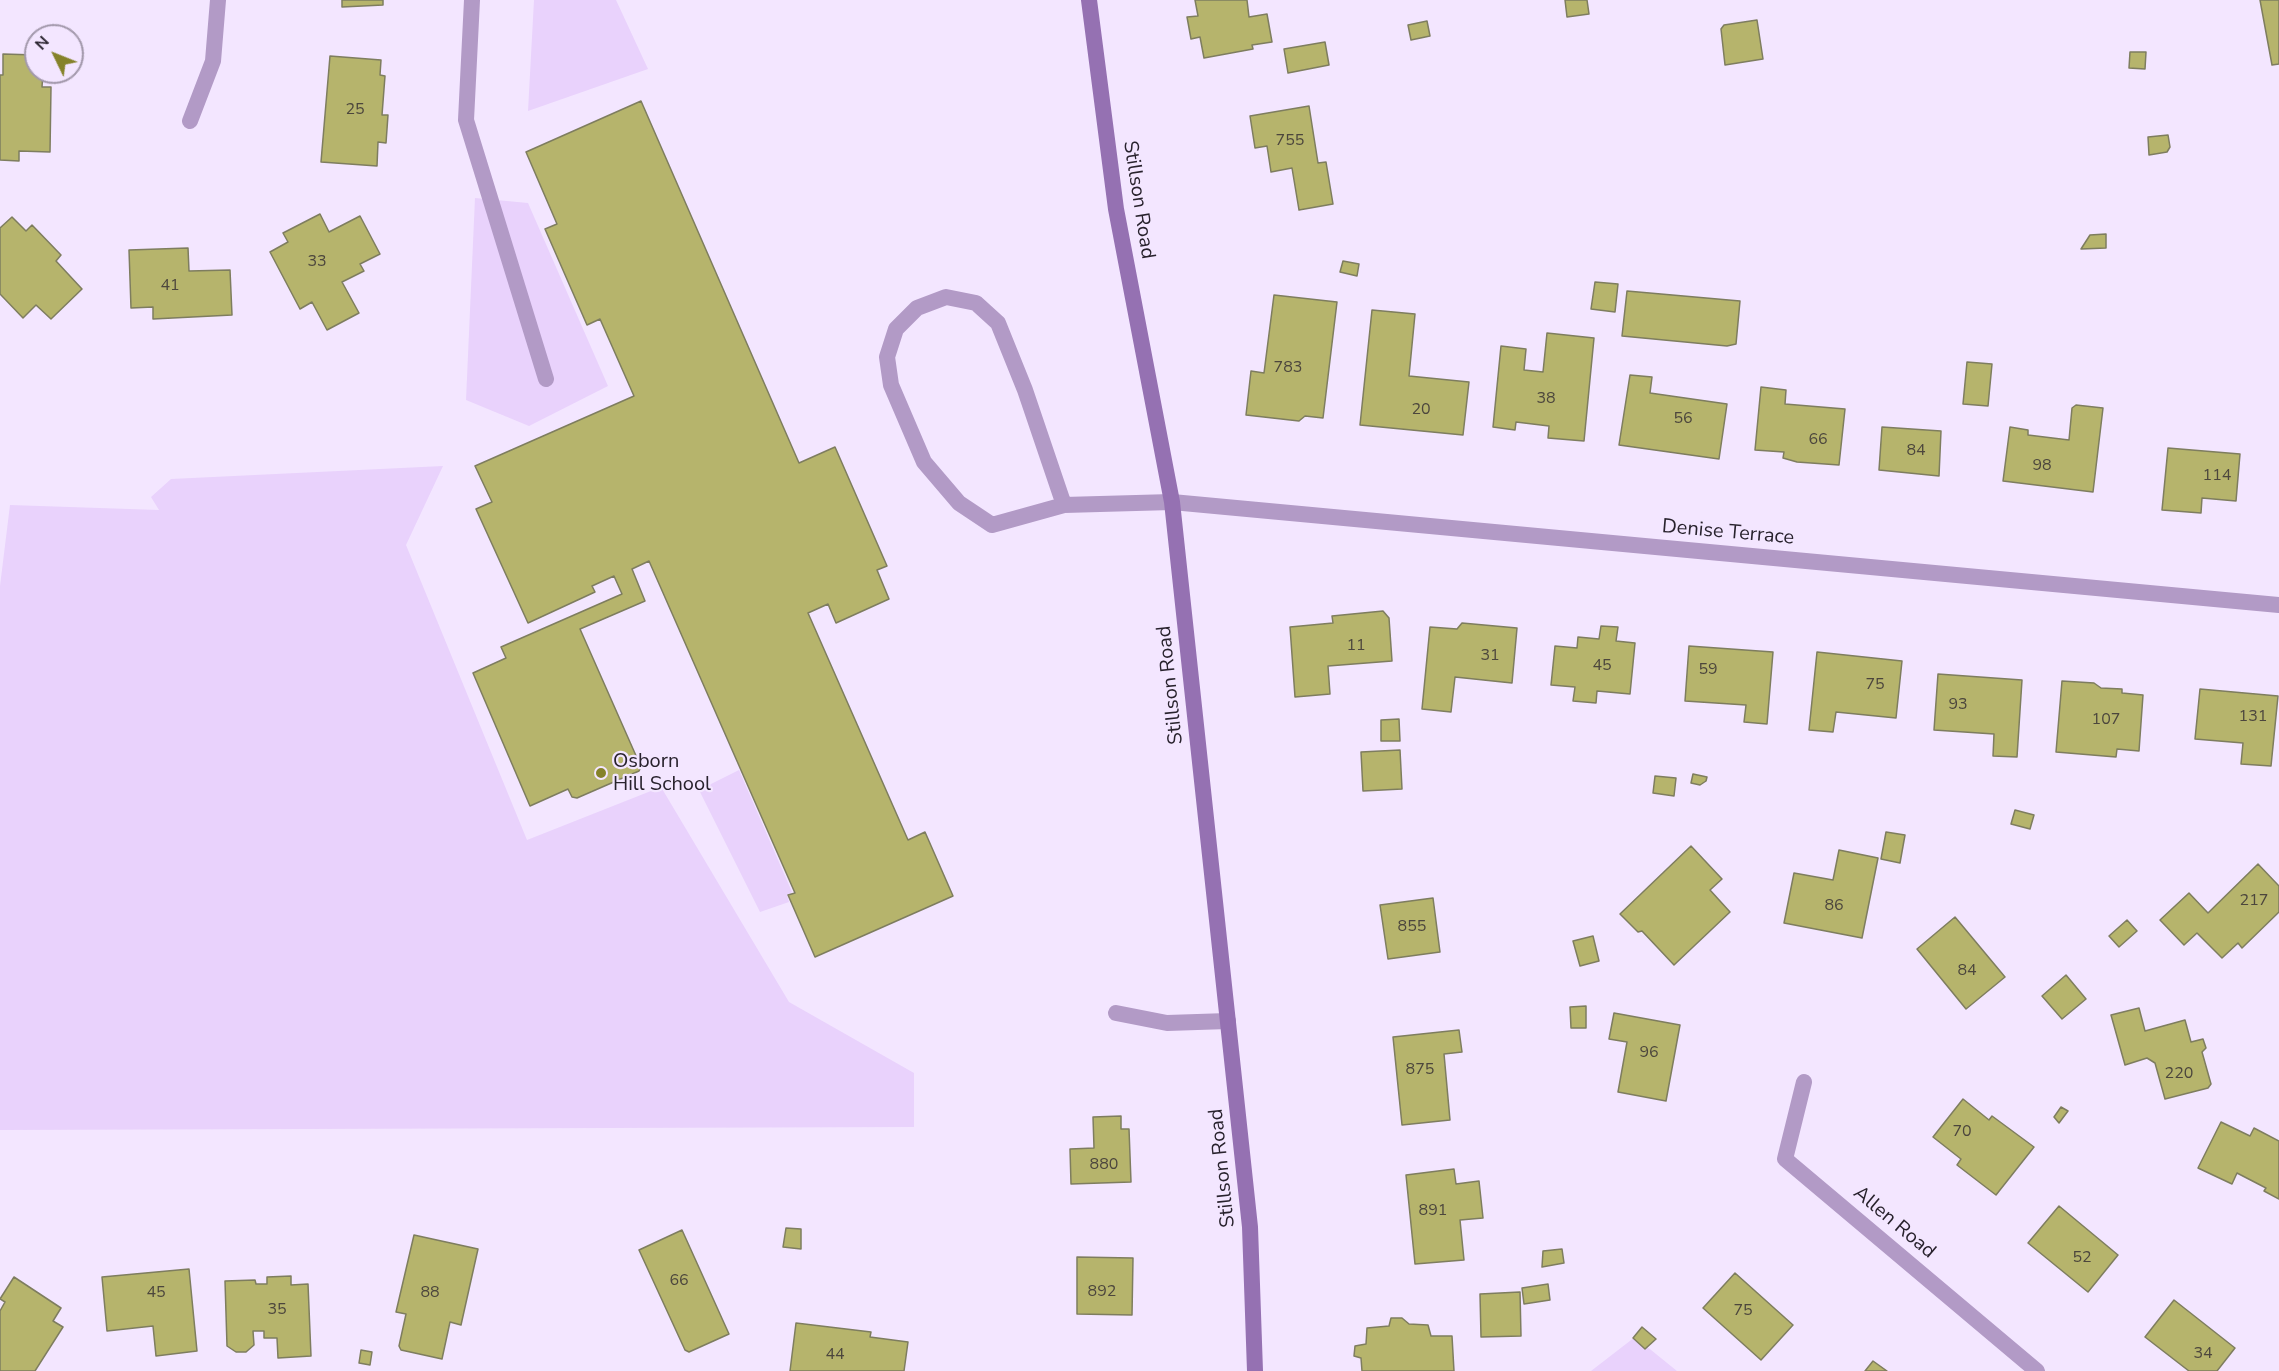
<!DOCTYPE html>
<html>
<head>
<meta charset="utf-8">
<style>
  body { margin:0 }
  #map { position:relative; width:2279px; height:1371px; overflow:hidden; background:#f3e6ff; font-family:"Nunito Sans",sans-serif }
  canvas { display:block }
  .north { position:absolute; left:24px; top:24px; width:60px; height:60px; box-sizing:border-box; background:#f3e6ff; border:2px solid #a298ab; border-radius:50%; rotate:313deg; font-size:16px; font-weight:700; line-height:24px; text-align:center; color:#28222d }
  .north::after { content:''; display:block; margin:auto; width:21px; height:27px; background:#85822a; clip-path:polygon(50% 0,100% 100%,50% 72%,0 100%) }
</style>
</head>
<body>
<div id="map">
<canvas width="2279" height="1371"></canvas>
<div class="north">N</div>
</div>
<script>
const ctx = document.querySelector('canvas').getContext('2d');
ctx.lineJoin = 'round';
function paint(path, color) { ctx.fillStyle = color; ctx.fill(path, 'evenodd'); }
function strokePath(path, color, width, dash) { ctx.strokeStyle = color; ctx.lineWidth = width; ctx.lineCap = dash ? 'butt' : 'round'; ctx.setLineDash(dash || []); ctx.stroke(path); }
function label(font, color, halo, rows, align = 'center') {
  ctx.font = font + ' "Nunito Sans",sans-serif'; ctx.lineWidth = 4.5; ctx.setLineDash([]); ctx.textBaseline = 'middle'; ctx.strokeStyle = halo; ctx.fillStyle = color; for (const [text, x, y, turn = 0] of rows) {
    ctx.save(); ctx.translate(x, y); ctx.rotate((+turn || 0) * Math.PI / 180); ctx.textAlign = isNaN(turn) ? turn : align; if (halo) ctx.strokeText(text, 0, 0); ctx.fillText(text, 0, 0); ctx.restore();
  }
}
const green = new Path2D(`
  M534,0H616L648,69L528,111Z
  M475,198L528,203L608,386L529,426L466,400Z
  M443,466L406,545L527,840L661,787L789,1002L914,1073V1127L0,1130V586L10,505L159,510L151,497L171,479Z
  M739,770L792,892L787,895L789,902L760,912L699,790Z
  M1635,1337L1677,1371H1591Z`);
const building = new Path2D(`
  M342,0H383V5L342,7Z
  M1195,0H1247L1249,17L1267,14L1272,42L1252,45L1253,49L1204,58L1200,37L1191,39L1187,17L1198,16Z
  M1565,0H1587L1589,14L1567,17Z
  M2260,0H2279V64L2272,65Z
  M1757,20L1763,59L1725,65L1721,29L1724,25Z
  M1427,21L1430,36L1411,40L1408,25Z
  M1325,42L1329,65L1288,73L1284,49Z
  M2130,52H2146L2145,69L2129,68Z
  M3,54L36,55V72H43L42,87H51L50,152L19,151V161L0,160V75H3Z
  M330,56L381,60L380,75L385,76L382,115H388L386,143L378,142L377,166L321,162Z
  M641,101L799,463L835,447L887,566L877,570L889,599L836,623L828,604L808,613L908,840L925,832L953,896L815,957L788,895L795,893L649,561L632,569L645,601L580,629L641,767L639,771L577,798L572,797L568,789L530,806L473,673L506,658L501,647L622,594L614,576L592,586L595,592L528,623L476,509L492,502L475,466L634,396L600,319L587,325L545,229L557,224L526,152Z
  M1309,106L1318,163L1326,162L1333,204L1299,210L1292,168L1271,172L1267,146L1255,148L1250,116Z
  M2168,135L2170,147L2167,152L2149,155L2148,137Z
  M320,214L329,232L360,216L380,254L360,264L364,271L342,282L359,313L327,330L312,302L300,309L270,252L288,242L283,233Z
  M12,217L26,231L32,225L61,255L56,261L82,289L51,319L36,305L23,318L0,294V228Z
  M2106,234V248L2081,249L2090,235Z
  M188,248L189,271L230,270L232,315L153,319V307L131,308L129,250Z
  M1343,261L1359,264L1357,276L1340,272Z
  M1595,282L1618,284L1615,312L1591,309Z
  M1627,291L1740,301L1736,344L1727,346L1622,336Z
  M1274,295L1337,302L1323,418L1305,416L1299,421L1246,415L1251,371L1264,373Z
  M1372,310L1415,314L1409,376L1469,382L1463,435L1360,425Z
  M1547,333L1594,338L1584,441L1548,438L1549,426L1516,422L1515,430L1493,427L1501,346L1526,349L1524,370L1543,372Z
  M1967,362L1992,364L1988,406L1963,404Z
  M1630,375L1652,377L1650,393L1727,404L1719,459L1619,445Z
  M1761,387L1786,390L1785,404L1845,409L1839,465L1797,462L1783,458L1784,452L1755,450Z
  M2076,405L2103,408L2093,492L2003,481L2010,427L2028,430V435L2069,440L2072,408Z
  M1882,427L1941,431L1939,476L1879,470Z
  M2168,448L2240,454L2236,501L2202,498L2201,513L2162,510Z
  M1383,611L1389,618L1392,661L1328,666L1330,694L1295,697L1290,627L1333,623L1332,616Z
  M1462,623L1517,628L1512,683L1455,677L1451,712L1422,709L1430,627L1457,629Z
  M1601,626L1618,627L1616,641L1635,643L1630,694L1597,691L1596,703L1573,701L1575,687L1551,685L1555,646L1577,648L1578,637L1599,639Z
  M1689,646L1773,652L1767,724L1744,722L1746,705L1685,701Z
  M1817,652L1902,661L1896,718L1836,712L1833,732L1809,730Z
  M1938,674L2022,680L2017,757L1993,756L1994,734L1934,730Z
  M2062,681L2094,683L2101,688L2122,689V693L2143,695L2139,751L2117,749L2116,757L2056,752Z
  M2200,689L2278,696L2271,766L2241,764L2243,743L2195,739Z
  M1399,719L1400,741H1381V720Z
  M1400,750L1402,789L1363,791L1361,752Z
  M1693,774L1707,777L1706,781L1700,785L1691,783Z
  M1655,776L1676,778L1674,796L1653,793Z
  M2015,810L2034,815L2030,829L2011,824Z
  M1886,832L1905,835L1900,863L1881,859Z
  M1691,846L1722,879L1710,890L1730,912L1674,965L1642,931L1638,932L1620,914Z
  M1839,850L1878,858L1862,938L1784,923L1794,873L1833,880Z
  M2258,864L2279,886V912L2242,948L2238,943L2222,958L2197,933L2184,945L2160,920L2189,893L2208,913Z
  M1433,898L1440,952L1388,959L1380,905Z
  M1955,917L2005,977L1966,1009L1917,949Z
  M2127,920L2137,931L2119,947L2109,936Z
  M1593,936L1599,961L1580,966L1573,941Z
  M2066,975L2086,999L2062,1019L2042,996Z
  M1586,1006V1028H1571L1570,1007Z
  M2139,1008L2145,1031L2185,1020L2191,1042L2203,1039L2206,1048L2202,1052L2211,1084L2208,1088L2165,1099L2155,1063L2147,1058L2125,1065L2111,1015Z
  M1614,1013L1680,1025L1666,1101L1618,1092L1627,1042L1609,1039Z
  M1459,1030L1462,1052L1444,1054L1450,1120L1402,1125L1393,1037Z
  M1963,1099L1989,1120L1992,1116L2034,1147L1996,1195L1957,1165L1961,1159L1933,1137Z
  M2061,1107L2068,1111L2059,1123L2054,1117Z
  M1121,1116V1129H1129L1131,1182L1071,1184L1070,1149L1094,1148L1093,1117Z
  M2221,1122L2250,1136L2254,1128L2279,1141V1199L2264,1191L2266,1188L2237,1173L2232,1184L2198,1168Z
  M1454,1169L1456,1184L1479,1181L1483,1218L1460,1220L1464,1260L1415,1264L1406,1175Z
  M2059,1206L2118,1255L2088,1292L2028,1243Z
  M786,1228L801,1229V1249L783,1247Z
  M682,1230L729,1334L689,1352L685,1350L639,1250Z
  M414,1235L478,1249L461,1325L450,1322L442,1359L401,1350L399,1346L406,1314L396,1312Z
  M1562,1249L1564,1263L1542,1267L1543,1251Z
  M1077,1257L1133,1258L1132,1315L1077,1314Z
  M189,1269L197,1351L156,1356L153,1326L107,1331L102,1277Z
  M1735,1273L1793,1325L1761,1360L1703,1308Z
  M291,1276V1285L308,1284L311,1356L278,1358L277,1338H264V1331H253L254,1345L246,1352H236L227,1346L225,1281L255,1280L256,1284H267V1277Z
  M14,1277L61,1308L53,1321L63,1327L35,1371H0V1311L5,1302L0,1299Z
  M1548,1284L1550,1300L1524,1304L1522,1288Z
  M1520,1292L1521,1336L1481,1337L1480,1294Z
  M2174,1300L2235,1348L2217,1371H2189L2145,1337Z
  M1391,1318H1402L1409,1324L1428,1325L1431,1336H1452L1454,1371H1362L1361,1358L1354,1356L1355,1346L1366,1344L1367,1328L1389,1326Z
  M796,1323L871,1332L870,1337L908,1342L904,1371H790Z
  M1642,1327L1656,1339L1645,1349L1633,1338Z
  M361,1350L372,1352L370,1365L359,1363Z
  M1873,1361L1887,1371H1865Z`);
const service = new Path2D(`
  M472,0L466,120L546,379
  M1064,505L1025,390L998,323L976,303L946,297L917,308L896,329L887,357L891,385L924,462L959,503L992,525L1064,505L1172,502
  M1116,1013L1167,1023L1228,1021`);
const minor = new Path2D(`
  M190,121L213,61L218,0
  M1172,502L2279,605
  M1804,1082L1785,1159L2037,1371`);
const secondary = new Path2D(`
  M1089,0L1116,209L1172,502L1250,1227L1255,1371`);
const markers = [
  [601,773,6,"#85822a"]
];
const numberNames = [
  ["25",355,110],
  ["755",1290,141],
  ["33",317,262],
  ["41",170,286],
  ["783",1288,368],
  ["38",1546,399],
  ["20",1421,410],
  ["56",1683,419],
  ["66",1818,440],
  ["84",1916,451],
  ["98",2042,466],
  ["114",2217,476],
  ["11",1356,646],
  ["31",1490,656],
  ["45",1602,666],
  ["59",1708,670],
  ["75",1875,685],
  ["93",1958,705],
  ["131",2253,717],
  ["107",2106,720],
  ["217",2254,901],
  ["86",1834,906],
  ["855",1412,927],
  ["84",1967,971],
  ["96",1649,1053],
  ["875",1420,1070],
  ["220",2179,1074],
  ["70",1962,1132],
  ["880",1104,1165],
  ["891",1433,1211],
  ["52",2082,1258],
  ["66",679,1281],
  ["892",1102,1292],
  ["45",156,1293],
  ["88",430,1293],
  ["35",277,1310],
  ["75",1743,1311],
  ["34",2203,1354],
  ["44",835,1355]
];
const streetNames = [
  ["Stillson Road",1138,200,81],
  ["Denise Terrace",1728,533,5],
  ["Stillson Road",1171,685,-96],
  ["Stillson Road",1223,1168,-96],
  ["Allen Road",1894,1223,40]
];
const poiNames = [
  ["Osborn",613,762],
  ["Hill School",613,785]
];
paint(green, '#e9d2fc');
paint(building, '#b6b46c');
strokePath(building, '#7e7d5f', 1.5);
strokePath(service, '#b29ac6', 16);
strokePath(minor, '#b29ac6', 16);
strokePath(secondary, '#9571b2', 16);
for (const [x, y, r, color] of markers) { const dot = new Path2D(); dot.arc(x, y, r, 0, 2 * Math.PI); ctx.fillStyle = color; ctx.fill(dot); strokePath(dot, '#f3e6ff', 2); }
label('16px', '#4c463d', null, numberNames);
label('20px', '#28222d', '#f3e6ff', streetNames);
label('20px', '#28222d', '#f3e6ff', poiNames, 'left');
</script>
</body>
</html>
